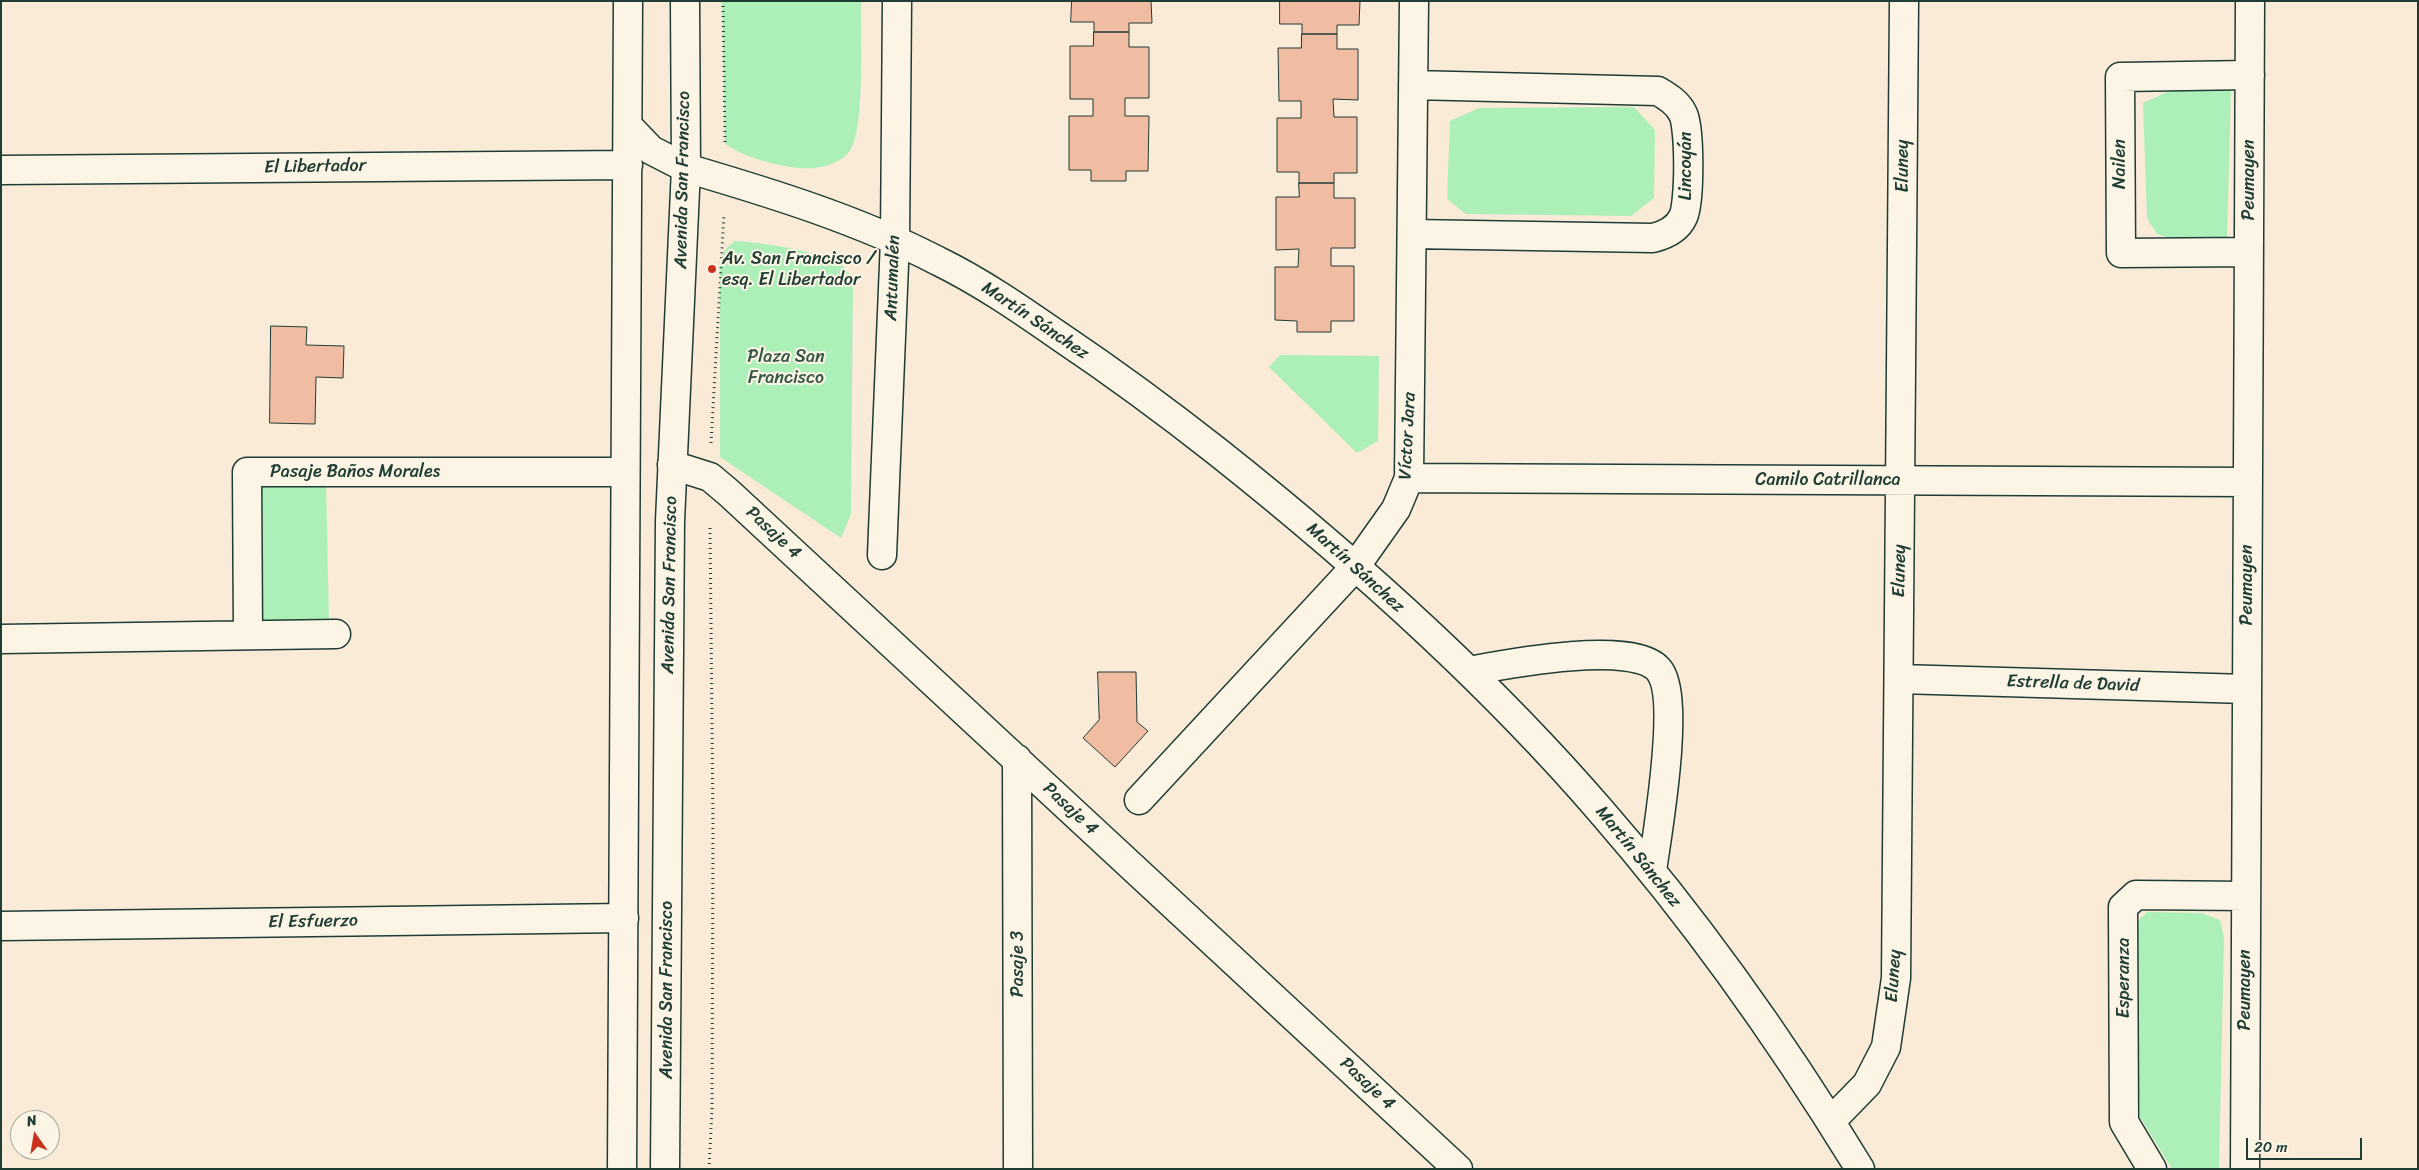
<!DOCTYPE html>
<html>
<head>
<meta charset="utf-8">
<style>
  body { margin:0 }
  #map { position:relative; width:2419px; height:1170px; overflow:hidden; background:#faead8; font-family:Sriracha,sans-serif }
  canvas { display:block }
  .frame { position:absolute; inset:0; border:2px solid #1f3d34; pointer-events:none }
  .north { position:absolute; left:10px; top:1110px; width:50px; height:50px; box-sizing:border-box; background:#fcf5e5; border:1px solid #a4ab9e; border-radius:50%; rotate:347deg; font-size:14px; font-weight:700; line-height:20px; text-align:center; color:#1f3d34 }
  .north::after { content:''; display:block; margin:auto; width:18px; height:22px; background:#c8321e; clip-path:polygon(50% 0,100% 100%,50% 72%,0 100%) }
  .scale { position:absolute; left:2246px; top:1138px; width:116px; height:22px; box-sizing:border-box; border:2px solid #1f3d34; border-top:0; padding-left:6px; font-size:15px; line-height:18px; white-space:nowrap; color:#1f3d34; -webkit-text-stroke:4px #fcf5e5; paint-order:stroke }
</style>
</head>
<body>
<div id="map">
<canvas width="2419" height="1170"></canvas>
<div class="frame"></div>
<div class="north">N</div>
<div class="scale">20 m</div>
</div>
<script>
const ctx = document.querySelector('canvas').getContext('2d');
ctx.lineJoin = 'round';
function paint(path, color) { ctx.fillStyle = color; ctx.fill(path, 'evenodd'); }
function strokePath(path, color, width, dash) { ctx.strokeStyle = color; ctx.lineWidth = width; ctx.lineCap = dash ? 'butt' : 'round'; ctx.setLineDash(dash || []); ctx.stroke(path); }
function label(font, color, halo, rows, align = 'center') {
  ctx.font = font + ' Sriracha,sans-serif'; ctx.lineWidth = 4; ctx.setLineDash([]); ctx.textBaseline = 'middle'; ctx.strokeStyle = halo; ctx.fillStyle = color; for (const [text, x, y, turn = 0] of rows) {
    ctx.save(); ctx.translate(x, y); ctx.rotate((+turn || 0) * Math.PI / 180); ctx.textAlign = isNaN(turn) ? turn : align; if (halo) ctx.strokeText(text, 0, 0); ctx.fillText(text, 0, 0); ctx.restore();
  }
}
const green = new Path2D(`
  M722,1H861C860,33 866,130 849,152C835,169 808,170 789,167C766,162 745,157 725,144Z
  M2231,89L2227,240H2177L2157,234L2147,218L2143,103L2169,91Z
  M1634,107L1655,130L1654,198L1631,216L1466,214L1447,199L1450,121L1479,108Z
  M734,241C761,242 817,251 840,264C846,267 849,274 853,279L851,514L841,538L720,457V266L724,251Z
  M1280,355L1379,356L1378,441L1357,453L1269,367Z
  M257,482H326L329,624L259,623Z
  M2147,912L2202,913L2220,920L2224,938L2219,1169H2172L2140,1117L2134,925Z`);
const building = new Path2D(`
  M1072,1H1151L1152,23H1129V32H1094V22H1071Z
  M1280,1H1360L1359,25H1337V34H1302V24H1280Z
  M1094,32H1129V47H1149V98H1125V116H1149L1148,171H1126V181H1091V170H1069V116H1093V99H1070V46H1093Z
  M1302,34H1337V49H1358V100L1333,99L1334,117H1357V173H1334V183H1299V172H1277V118H1301V101H1279L1278,48H1301Z
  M1299,183H1334V198H1355V248H1331V266H1354V321H1331V332H1297V321L1275,320V267H1298L1299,249L1276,250V197H1299Z
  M271,326L307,327L306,345L344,346L343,378L316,377L315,424L270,423Z
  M1098,672H1136L1137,722L1148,731L1115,767L1083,738L1099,720Z`);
const path = new Path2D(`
  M723,1L725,143
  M711,443L724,214
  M709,1169L712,1109L713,825L710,524`);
const street = new Path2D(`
  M686,168C771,193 859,220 938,261C981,282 1020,309 1059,336C1114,373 1167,412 1219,453C1355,561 1486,678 1600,810C1697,921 1783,1043 1860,1169
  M1412,234L1653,238C1665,235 1677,230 1683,217C1690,203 1690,128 1683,114C1678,103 1668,97 1658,91L1413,85
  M2248,252L2121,253L2120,77L2250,75
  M672,465L710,477L729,493L1458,1169
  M1409,478L2248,482
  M882,555L895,240L897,1
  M248,635L247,472H625
  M1,639L336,634
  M1469,671C1507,664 1632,640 1658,669C1682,695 1657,834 1652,871
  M1899,679L2247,689
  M1017,759L1018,1169
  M1139,800L1355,567L1396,509L1409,478L1414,1
  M1,926L624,918
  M1831,1121L1867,1084L1886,1047L1896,978L1904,1
  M2152,1169L2124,1122L2123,907L2136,895L2246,896
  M2245,1169L2250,1`);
const secondary = new Path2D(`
  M629,127L651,150L686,168
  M1,170L628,165
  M622,1169L628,1
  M665,1169L670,521L686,168L685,1`);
const markers = [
  [712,269,5,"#c8321e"]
];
const streetNames = [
  ["Nailen",2120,164,-90],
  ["Lincoyán",1686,166,-90],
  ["Eluney",1903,166,-90],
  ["El Libertador",315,167,-1],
  ["Avenida San Francisco",683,180,-89],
  ["Peumayen",2249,180,-90],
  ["Antumalén",893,278,-88],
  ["Martín Sánchez",1035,321,34],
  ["Víctor Jara",1408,436,-87],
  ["Pasaje Baños Morales",355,472],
  ["Camilo Catrillanca",1828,480],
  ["Pasaje 4",773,533,43],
  ["Martín Sánchez",1355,568,42],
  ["Eluney",1900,571,-89],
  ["Avenida San Francisco",670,585,-89],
  ["Peumayen",2247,585,-90],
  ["Estrella de David",2073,684,2],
  ["Pasaje 4",1070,809,43],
  ["Martín Sánchez",1638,857,51],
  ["El Esfuerzo",313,922,-1],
  ["Pasaje 3",1018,964,-90],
  ["Eluney",1894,976,-86],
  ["Esperanza",2124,978,-90],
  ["Avenida San Francisco",667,990,-90],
  ["Peumayen",2245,990,-90],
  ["Pasaje 4",1367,1084,43]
];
const poiNames = [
  ["Av. San Francisco /",722,259],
  ["esq. El Libertador",722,280]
];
const parkNames = [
  ["Plaza San",786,357],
  ["Francisco",786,378]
];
paint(green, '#acefb9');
paint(building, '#f1bda2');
strokePath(building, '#1f3d34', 1);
strokePath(street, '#1f3d34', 31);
strokePath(secondary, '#1f3d34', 31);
strokePath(path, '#1f3d34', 3, [1, 4]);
strokePath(street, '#fcf5e5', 28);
strokePath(secondary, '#fcf5e5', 28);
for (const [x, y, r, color] of markers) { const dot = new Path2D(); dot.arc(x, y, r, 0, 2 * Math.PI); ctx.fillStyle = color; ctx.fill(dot); strokePath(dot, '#fcf5e5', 2); }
label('18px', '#1f3d34', '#fcf5e5', streetNames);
label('18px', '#1f3d34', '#fcf5e5', poiNames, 'left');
label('18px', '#345848', '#fcf5e5', parkNames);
</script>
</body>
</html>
